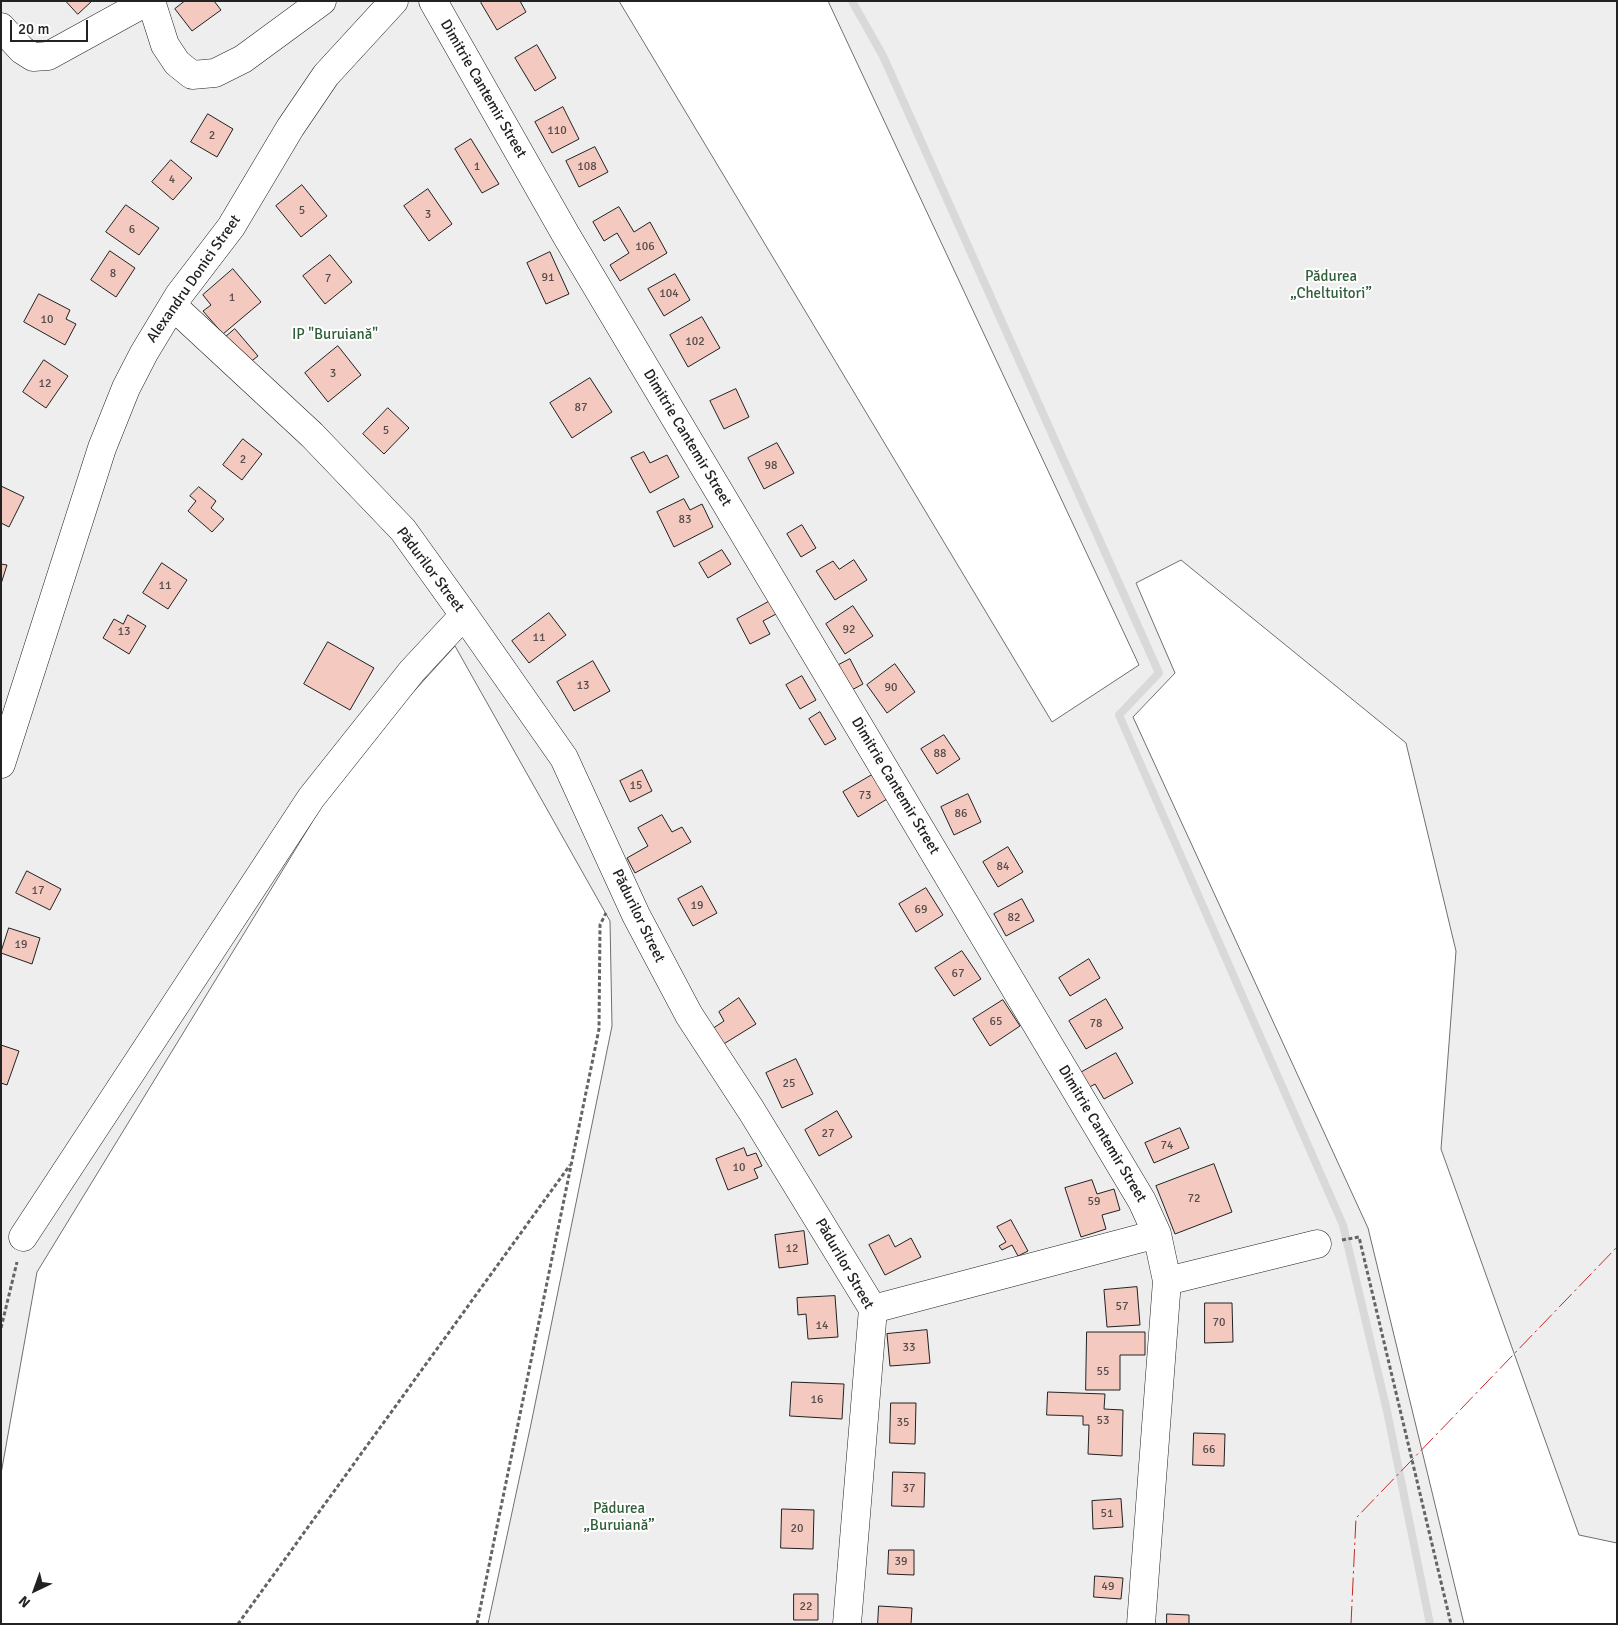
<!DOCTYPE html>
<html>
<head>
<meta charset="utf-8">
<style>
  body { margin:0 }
  #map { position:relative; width:1618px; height:1625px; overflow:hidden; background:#fff; font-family:Signika,sans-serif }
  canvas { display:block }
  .frame { position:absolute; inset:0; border:2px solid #222; pointer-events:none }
  .north { position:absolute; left:10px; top:1565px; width:50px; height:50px; -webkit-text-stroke:4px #fff; paint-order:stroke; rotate:222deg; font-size:14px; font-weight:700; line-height:20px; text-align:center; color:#222 }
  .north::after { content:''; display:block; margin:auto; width:18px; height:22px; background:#222; clip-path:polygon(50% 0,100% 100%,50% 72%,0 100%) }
  .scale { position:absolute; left:10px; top:20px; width:78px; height:22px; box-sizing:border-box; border:2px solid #222; border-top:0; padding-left:6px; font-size:15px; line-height:18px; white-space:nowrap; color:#222; -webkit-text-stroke:4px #fff; paint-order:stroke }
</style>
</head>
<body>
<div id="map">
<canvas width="1618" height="1625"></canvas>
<div class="frame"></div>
<div class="north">N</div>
<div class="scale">20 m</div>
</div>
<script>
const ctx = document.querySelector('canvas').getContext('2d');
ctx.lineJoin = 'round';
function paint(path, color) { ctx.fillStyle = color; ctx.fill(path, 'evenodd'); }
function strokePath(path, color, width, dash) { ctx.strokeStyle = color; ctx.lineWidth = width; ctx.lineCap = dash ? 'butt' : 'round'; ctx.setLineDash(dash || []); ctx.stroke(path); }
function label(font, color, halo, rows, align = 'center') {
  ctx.font = font + ' Signika,sans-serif'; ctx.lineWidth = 4; ctx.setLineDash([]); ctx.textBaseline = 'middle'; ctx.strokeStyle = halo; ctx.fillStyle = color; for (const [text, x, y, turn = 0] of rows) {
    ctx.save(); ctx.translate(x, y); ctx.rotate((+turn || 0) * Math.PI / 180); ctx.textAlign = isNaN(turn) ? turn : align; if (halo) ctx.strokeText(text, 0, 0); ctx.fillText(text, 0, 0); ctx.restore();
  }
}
const green = new Path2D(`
  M1,1H619L1052,722L1139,665L828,1H1617V1543L1579,1535L1441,1149L1456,951L1406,743L1181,560L1136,583L1175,673L1133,717L1368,1228L1464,1624H488L531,1424L612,1026L610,921L455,646L347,765L37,1272L1,1474Z`);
const stream = new Path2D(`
  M852,1L883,56L1159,673L1119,715L1343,1225L1387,1411L1430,1624`);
const building = new Path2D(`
  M66,1H92L78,14Z
  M185,1H214L221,10L192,31L175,9Z
  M483,1H520L526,12L497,30L481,3Z
  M537,45L556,78L535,91L515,58Z
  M563,107L579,139L552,153L535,122Z
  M208,114L233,129L217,157L191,142Z
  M471,139L499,184L482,193L455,149Z
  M595,147L608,172L579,187L566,161Z
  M171,160L192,178L173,200L152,182Z
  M302,185L327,216L301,237L276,206Z
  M428,189L452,224L429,241L404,206Z
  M126,205L159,228L139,255L106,232Z
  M619,207L634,232L650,222L667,253L620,281L610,265L629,253L617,233L604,241L593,222Z
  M110,251L135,268L116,297L91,280Z
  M550,252L569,294L546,304L527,263Z
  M330,255L352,282L325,304L303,276Z
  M233,269L261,302L223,334L203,311L211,305L203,295Z
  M675,274L690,300L664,316L648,289Z
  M39,294L70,310L66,319L76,324L65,345L24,322Z
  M702,317L720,348L688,367L670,335Z
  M235,329L258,356L244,367L222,340Z
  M338,346L361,375L328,402L305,373Z
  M44,360L68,376L46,408L23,392Z
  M590,378L612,412L572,438L550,403Z
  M736,389L749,417L724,429L710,401Z
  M388,408L409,428L384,454L363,434Z
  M243,439L262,454L242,480L223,465Z
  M777,443L794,473L764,489L748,458Z
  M644,452L650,463L667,455L679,477L650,493L631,458Z
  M1,486L24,497L9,527L1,523Z
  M199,487L216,501L211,508L224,519L212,532L188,511L196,501L190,496Z
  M684,499L690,510L702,504L713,527L674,547L657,512Z
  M802,525L816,548L801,557L787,534Z
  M722,550L731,564L708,578L699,563Z
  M854,560L867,580L835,600L816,571L833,561L839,569Z
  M162,563L187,580L168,609L143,593Z
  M1,564L7,565L1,584Z
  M772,600L778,613L763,621L770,634L750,644L737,619Z
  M853,606L873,636L845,654L826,624Z
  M549,613L566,635L529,663L512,641Z
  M128,615L146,626L129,654L103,638L114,619L123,624Z
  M328,642L374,668L350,710L304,684Z
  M850,659L863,684L846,693L833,668Z
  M593,661L610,691L574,711L557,682Z
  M895,664L915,692L887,713L867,685Z
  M802,676L816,700L800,709L786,685Z
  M820,712L836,739L825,745L809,719Z
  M944,735L960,759L937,774L921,749Z
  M642,770L652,791L630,802L620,781Z
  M872,775L887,799L858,817L843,792Z
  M968,794L981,822L954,835L941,807Z
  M662,815L672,832L682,827L691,842L635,873L627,858L648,846L638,828Z
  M1008,847L1023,872L998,887L983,862Z
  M27,871L61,889L50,910L16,893Z
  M702,886L717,913L693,926L678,899Z
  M926,888L943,915L916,932L899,904Z
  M1022,899L1034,921L1006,936L994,914Z
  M9,928L40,938L32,964L1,953Z
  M962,951L981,979L954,996L935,968Z
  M1089,959L1100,978L1070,996L1059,978Z
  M739,998L756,1024L722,1045L712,1029L724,1021L719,1012Z
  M1106,999L1123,1028L1086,1049L1069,1021Z
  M1003,1000L1020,1026L990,1046L973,1019Z
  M1,1045L19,1051L7,1085L1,1083Z
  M1116,1053L1133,1083L1104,1099L1095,1084L1081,1092L1073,1077Z
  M796,1059L813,1094L782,1108L766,1073Z
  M837,1111L852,1137L819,1156L805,1130Z
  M1180,1128L1189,1148L1154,1163L1145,1143Z
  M744,1148L747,1156L756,1153L762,1166L754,1169L758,1178L728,1190L716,1159Z
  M1214,1164L1232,1212L1175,1234L1156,1186Z
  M1092,1180L1097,1194L1114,1189L1120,1210L1102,1215L1106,1229L1081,1237L1065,1188Z
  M1011,1220L1028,1251L1018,1256L1012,1245L1002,1250L999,1246L1006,1242L997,1227Z
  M804,1231L808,1264L779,1268L775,1235Z
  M889,1235L895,1247L911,1238L921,1257L885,1275L869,1245Z
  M1137,1287L1140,1325L1107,1327L1104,1290Z
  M835,1296L838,1337L808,1339L806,1314L798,1315L797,1298Z
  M1205,1303H1232L1233,1342L1205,1343Z
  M927,1330L930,1363L890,1366L887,1334Z
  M1087,1332H1145V1355H1120V1390H1086Z
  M792,1382L844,1384L842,1419L790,1416Z
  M1048,1392L1105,1394L1104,1409L1123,1410L1122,1456L1088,1454L1089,1425H1083V1416L1047,1415Z
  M891,1403H916L915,1444L890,1443Z
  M1194,1433L1225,1434L1224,1466L1193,1465Z
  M893,1472L925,1473L924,1507L892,1506Z
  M1121,1499L1123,1527L1093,1529L1092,1501Z
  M782,1509L814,1510L813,1549L781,1548Z
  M889,1550H914V1575L888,1574Z
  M1095,1576L1123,1578L1121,1599L1094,1597Z
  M794,1594H818V1620H794Z
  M879,1606L912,1608L911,1624H878Z
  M1167,1614L1189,1615V1624H1167Z`);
const path = new Path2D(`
  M1342,1240L1359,1237L1451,1624
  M1,1328L17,1262
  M238,1624L570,1165
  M477,1624L599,1029L600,925L606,913`);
const minor = new Path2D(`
  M151,1L165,45L177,63L192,75L215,73L243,59L322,1
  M433,1L566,235L1142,1201L1157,1234L1167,1281L1141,1624
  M1,27L22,50L33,57L48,56L148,1
  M173,306L312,435L403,530L464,615L564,758L636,915L689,1015L751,1110L873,1309L847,1624
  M1,764L102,448L126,388L144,353L179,295L231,227L290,128L326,75L394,1
  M23,1237L311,798L412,671L464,615
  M1167,1281L1317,1244
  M873,1309L1157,1234`);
const power = new Path2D(`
  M1351,1624L1356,1518L1617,1247`);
const numberNames = [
  ["110",557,131],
  ["2",212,136],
  ["1",477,167],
  ["108",587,167],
  ["4",172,180],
  ["5",302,211],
  ["3",428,215],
  ["6",132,230],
  ["106",645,247],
  ["8",113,274],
  ["91",548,278],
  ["7",328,279],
  ["104",669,294],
  ["1",232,298],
  ["10",47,320],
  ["102",695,342],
  ["3",333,374],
  ["12",45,384],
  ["87",581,408],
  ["5",386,431],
  ["2",243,460],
  ["98",771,466],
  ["83",685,520],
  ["11",165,586],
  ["92",849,630],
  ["13",124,632],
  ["11",539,638],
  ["13",583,686],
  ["90",891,688],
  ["88",940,754],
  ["15",636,786],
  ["73",865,796],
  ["86",961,814],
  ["84",1003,867],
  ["17",38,891],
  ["19",697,906],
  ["69",921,910],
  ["82",1014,918],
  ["19",21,945],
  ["67",958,974],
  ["65",996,1022],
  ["78",1096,1024],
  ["25",789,1084],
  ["27",828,1134],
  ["74",1167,1146],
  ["10",739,1168],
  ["72",1194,1199],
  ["59",1094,1202],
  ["12",792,1249],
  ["57",1122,1307],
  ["70",1219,1323],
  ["14",822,1326],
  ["33",909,1348],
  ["55",1103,1372],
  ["16",817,1400],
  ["53",1103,1421],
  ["35",903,1423],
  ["66",1209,1450],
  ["37",909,1489],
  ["51",1107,1514],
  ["20",797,1529],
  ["39",901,1562],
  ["49",1108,1587],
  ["22",806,1607]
];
const streetNames = [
  ["Dimitrie Cantemir Street",483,89,60],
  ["Alexandru Donici Street",194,279,-55],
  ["Dimitrie Cantemir Street",687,438,59],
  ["Pădurilor Street",430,570,53],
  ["Dimitrie Cantemir Street",895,786,59],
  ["Pădurilor Street",638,916,64],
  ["Dimitrie Cantemir Street",1102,1134,59],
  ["Pădurilor Street",844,1264,60]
];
const parkNames = [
  ["Pădurea",1331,277],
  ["„Cheltuitori”",1331,294],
  ["IP \"Buruiană\"",335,335],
  ["Pădurea",619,1509],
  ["„Buruiană”",619,1526]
];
paint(green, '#eee');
strokePath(green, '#6f6f6f', 1);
strokePath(stream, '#d9d9d9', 8);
paint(building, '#f3c9c0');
strokePath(building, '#222', 1);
strokePath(minor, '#222', 29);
strokePath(path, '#646464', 3, [4, 2.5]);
strokePath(minor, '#fff', 28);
strokePath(power, '#c62828', 1, [18, 4, 2.5, 4]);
label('12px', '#564c4a', null, numberNames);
label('15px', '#222', '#fff', streetNames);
label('15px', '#2f5e38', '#fff', parkNames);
</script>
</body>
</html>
